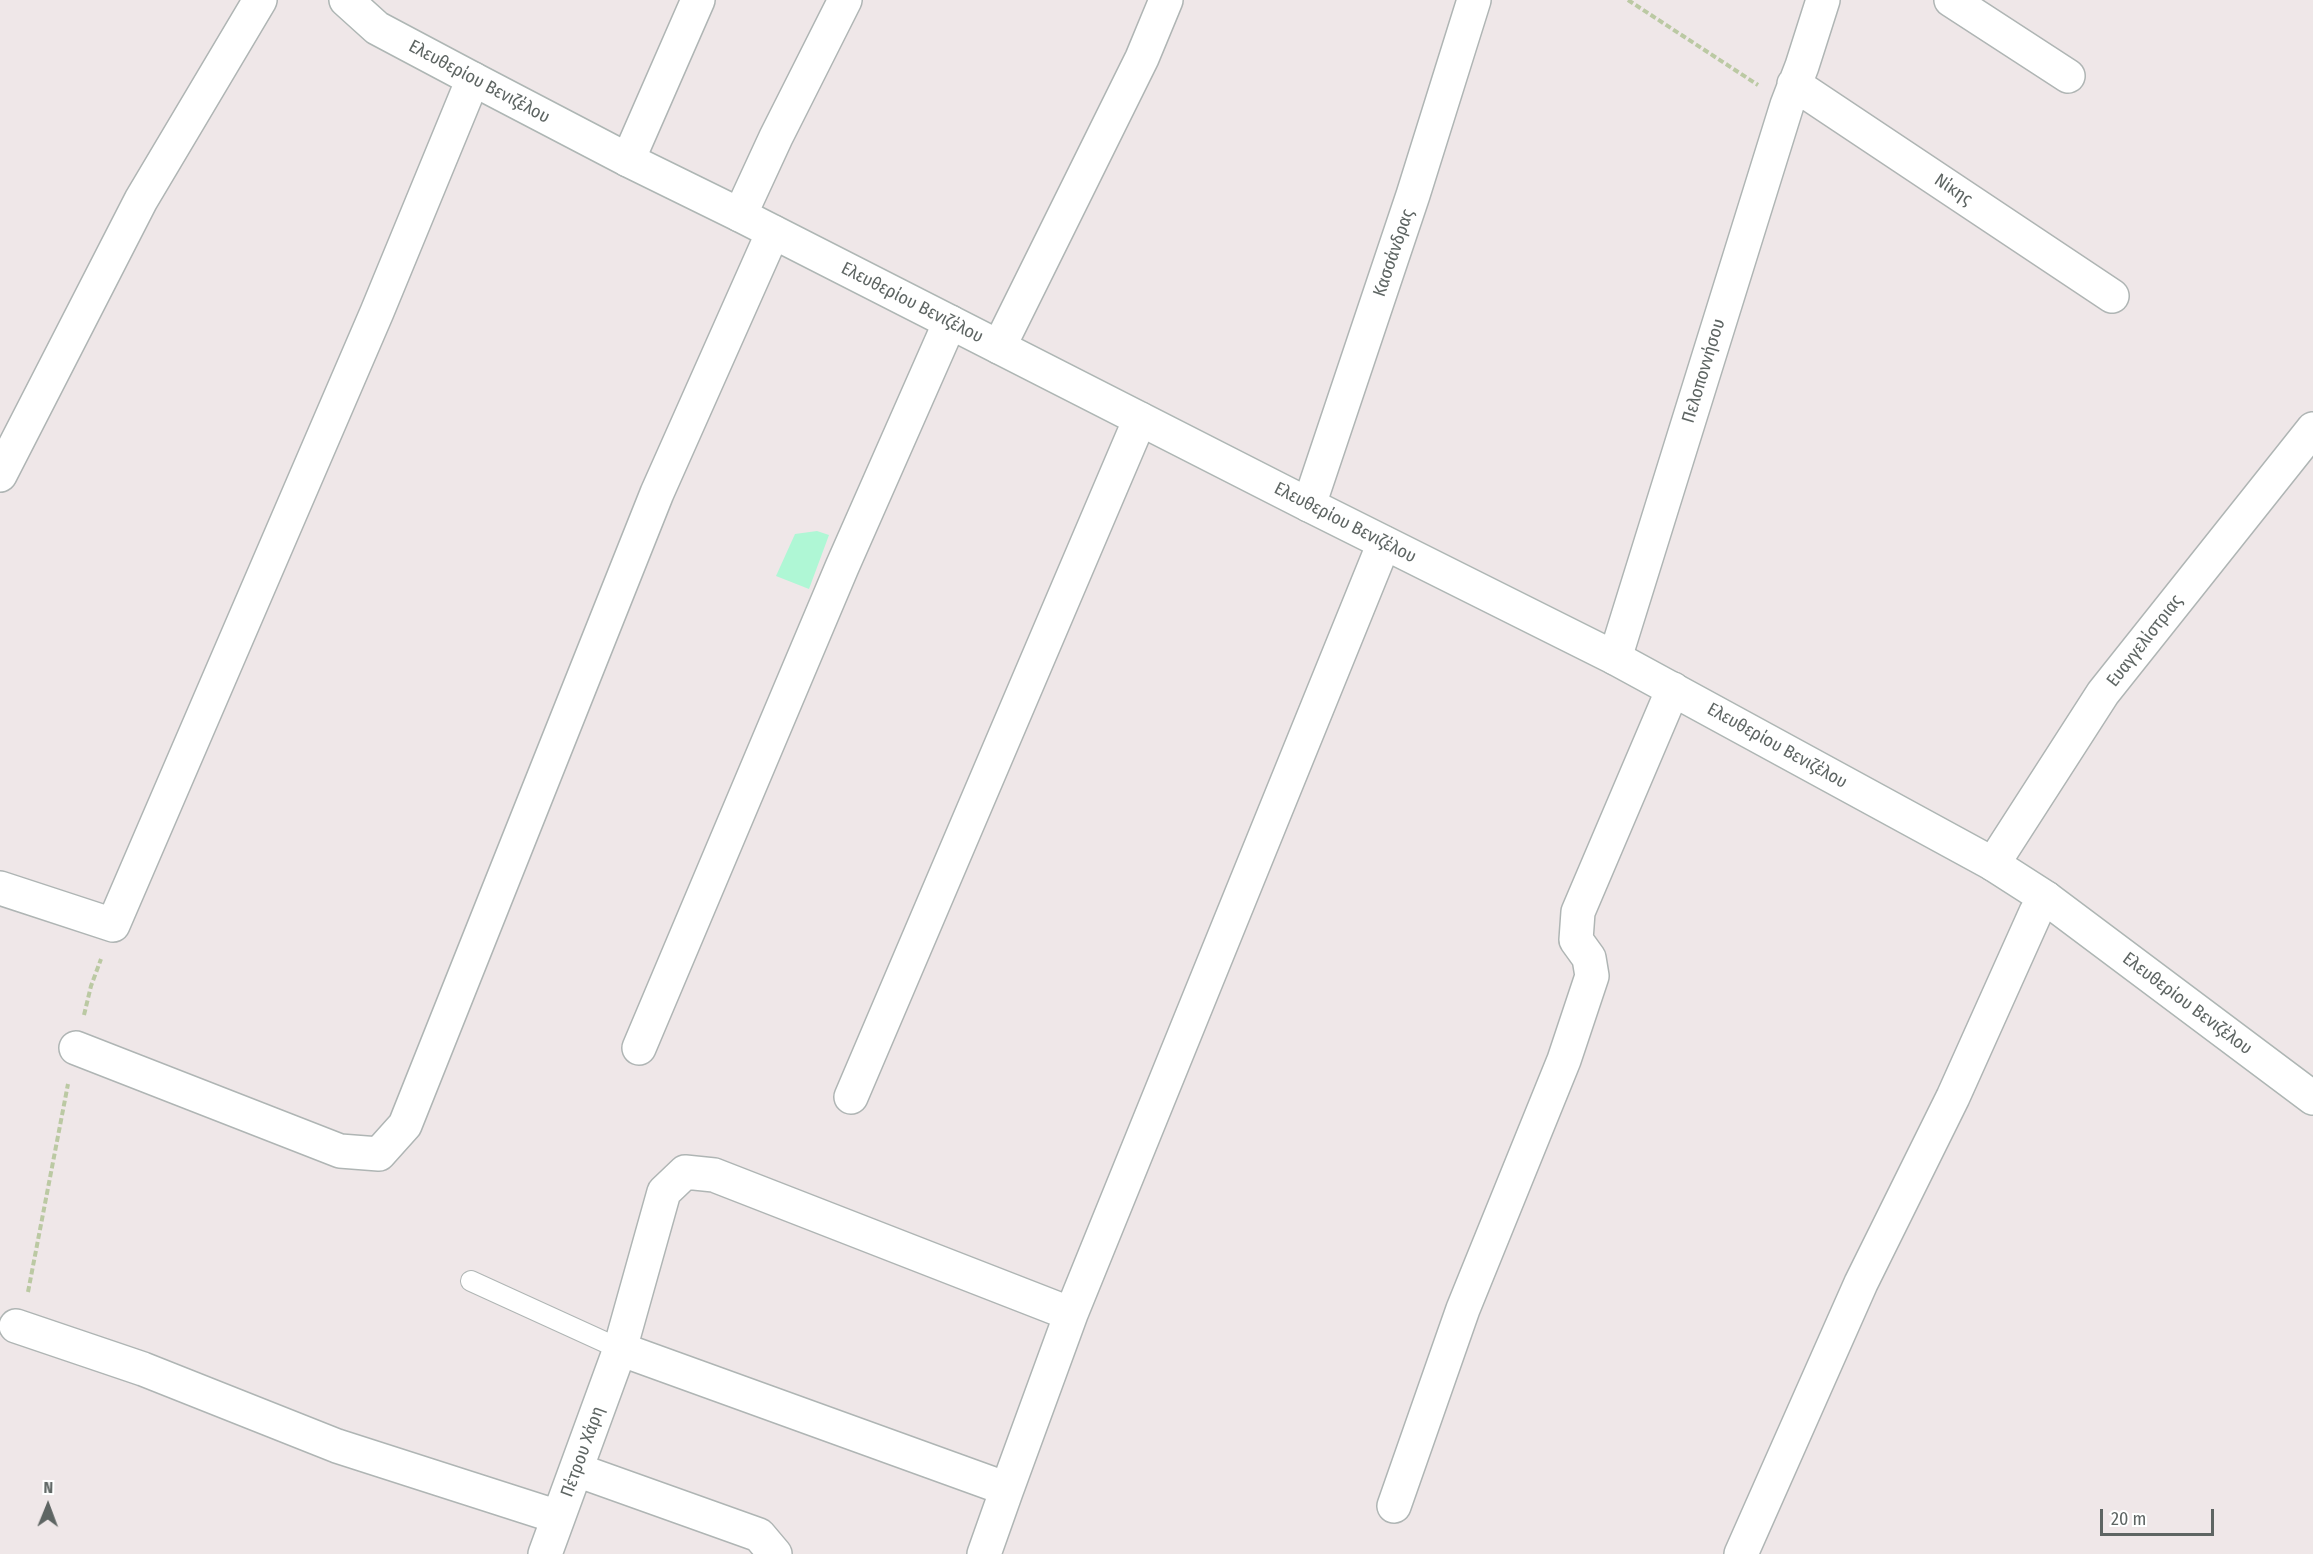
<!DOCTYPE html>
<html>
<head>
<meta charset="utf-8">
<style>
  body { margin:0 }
  #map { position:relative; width:2313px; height:1554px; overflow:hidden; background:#efe7e8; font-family:"Fira Sans Condensed",sans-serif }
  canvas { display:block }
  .north { position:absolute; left:18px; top:1476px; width:60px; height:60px; -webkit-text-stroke:4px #fff; paint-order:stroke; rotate:1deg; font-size:16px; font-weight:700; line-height:24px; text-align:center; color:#5e6563 }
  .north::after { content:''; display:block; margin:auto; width:21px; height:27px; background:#5e6563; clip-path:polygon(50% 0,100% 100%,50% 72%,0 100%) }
  .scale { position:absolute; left:2100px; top:1509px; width:114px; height:27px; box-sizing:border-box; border:3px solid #5e6563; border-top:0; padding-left:8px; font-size:18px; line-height:21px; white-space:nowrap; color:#5e6563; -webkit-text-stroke:4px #fff; paint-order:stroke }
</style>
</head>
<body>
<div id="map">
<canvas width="2313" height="1554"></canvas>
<div class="north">N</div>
<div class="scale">20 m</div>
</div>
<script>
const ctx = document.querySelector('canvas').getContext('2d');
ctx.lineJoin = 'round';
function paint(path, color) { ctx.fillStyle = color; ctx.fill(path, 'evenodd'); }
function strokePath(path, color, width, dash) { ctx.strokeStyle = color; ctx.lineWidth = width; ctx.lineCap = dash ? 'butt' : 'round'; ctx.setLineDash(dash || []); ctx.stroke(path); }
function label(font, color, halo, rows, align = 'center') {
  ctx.font = font + ' "Fira Sans Condensed",sans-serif'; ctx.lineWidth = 4.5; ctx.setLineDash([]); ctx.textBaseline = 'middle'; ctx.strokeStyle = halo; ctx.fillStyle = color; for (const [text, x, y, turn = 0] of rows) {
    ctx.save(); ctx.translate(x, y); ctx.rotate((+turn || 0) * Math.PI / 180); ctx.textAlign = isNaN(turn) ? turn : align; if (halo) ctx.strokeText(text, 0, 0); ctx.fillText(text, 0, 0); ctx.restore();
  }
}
const water = new Path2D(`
  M817,531L829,535L809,589L776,576L795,534Z`);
const path = new Path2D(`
  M1628,0L1758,85
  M84,1015L91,986L101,959
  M28,1292L68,1084`);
const lane = new Path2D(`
  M471,1281L620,1349`);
const street = new Path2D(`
  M1951,0L2068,76
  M1794,84L2112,296
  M628,160L698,0
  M740,215L776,137L845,0
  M999,347L1142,58L1166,0
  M0,475L141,200L260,0
  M1309,505L1413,195L1474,0
  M1615,658L1787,105L1802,66L1823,0
  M1993,864L2103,693L2313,429
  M0,888L113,925L377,312L473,79
  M76,1048L340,1151L379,1154L405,1125L657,493L773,232
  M639,1048L842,567L950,322
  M851,1097L1140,419
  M16,1326L143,1369L337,1446L558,1517
  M620,1349L1007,1489L1071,1314L1384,543
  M577,1470L759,1535L775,1554
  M1394,1506L1463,1309L1564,1060L1592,976L1589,958L1576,940L1578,912L1673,689
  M545,1554L620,1349L664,1192L685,1172L714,1175L1071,1314
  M984,1554L1007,1489
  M1741,1554L1861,1283L1953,1097L2036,912L2046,898`);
const secondary = new Path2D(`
  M346,0L377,28L473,79L628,160L740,215L1309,505L1615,658L1993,864L2046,898L2313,1098`);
const streetNames = [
  ["Ελευθερίου Βενιζέλου",479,82,28],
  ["Νίκης",1953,190,34],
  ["Κασσάνδρας",1394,253,-71],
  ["Ελευθερίου Βενιζέλου",912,303,27],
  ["Πελοποννήσου",1704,371,-73],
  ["Ελευθερίου Βενιζέλου",1345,523,27],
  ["Ευαγγελίστριας",2145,641,-52],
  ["Ελευθερίου Βενιζέλου",1777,746,29],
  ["Ελευθερίου Βενιζέλου",2187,1004,37],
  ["Πέτρου Χάρη",583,1452,-70]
];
paint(water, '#aff7d5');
strokePath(lane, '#afb5b4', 22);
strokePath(street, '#afb5b4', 36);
strokePath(secondary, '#aeb6b4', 36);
strokePath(path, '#bbc9a3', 4, [6, 3]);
strokePath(lane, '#fff', 20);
strokePath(street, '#fff', 33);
strokePath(secondary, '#fff', 33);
label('18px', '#5e6563', '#fff', streetNames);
</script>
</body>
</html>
